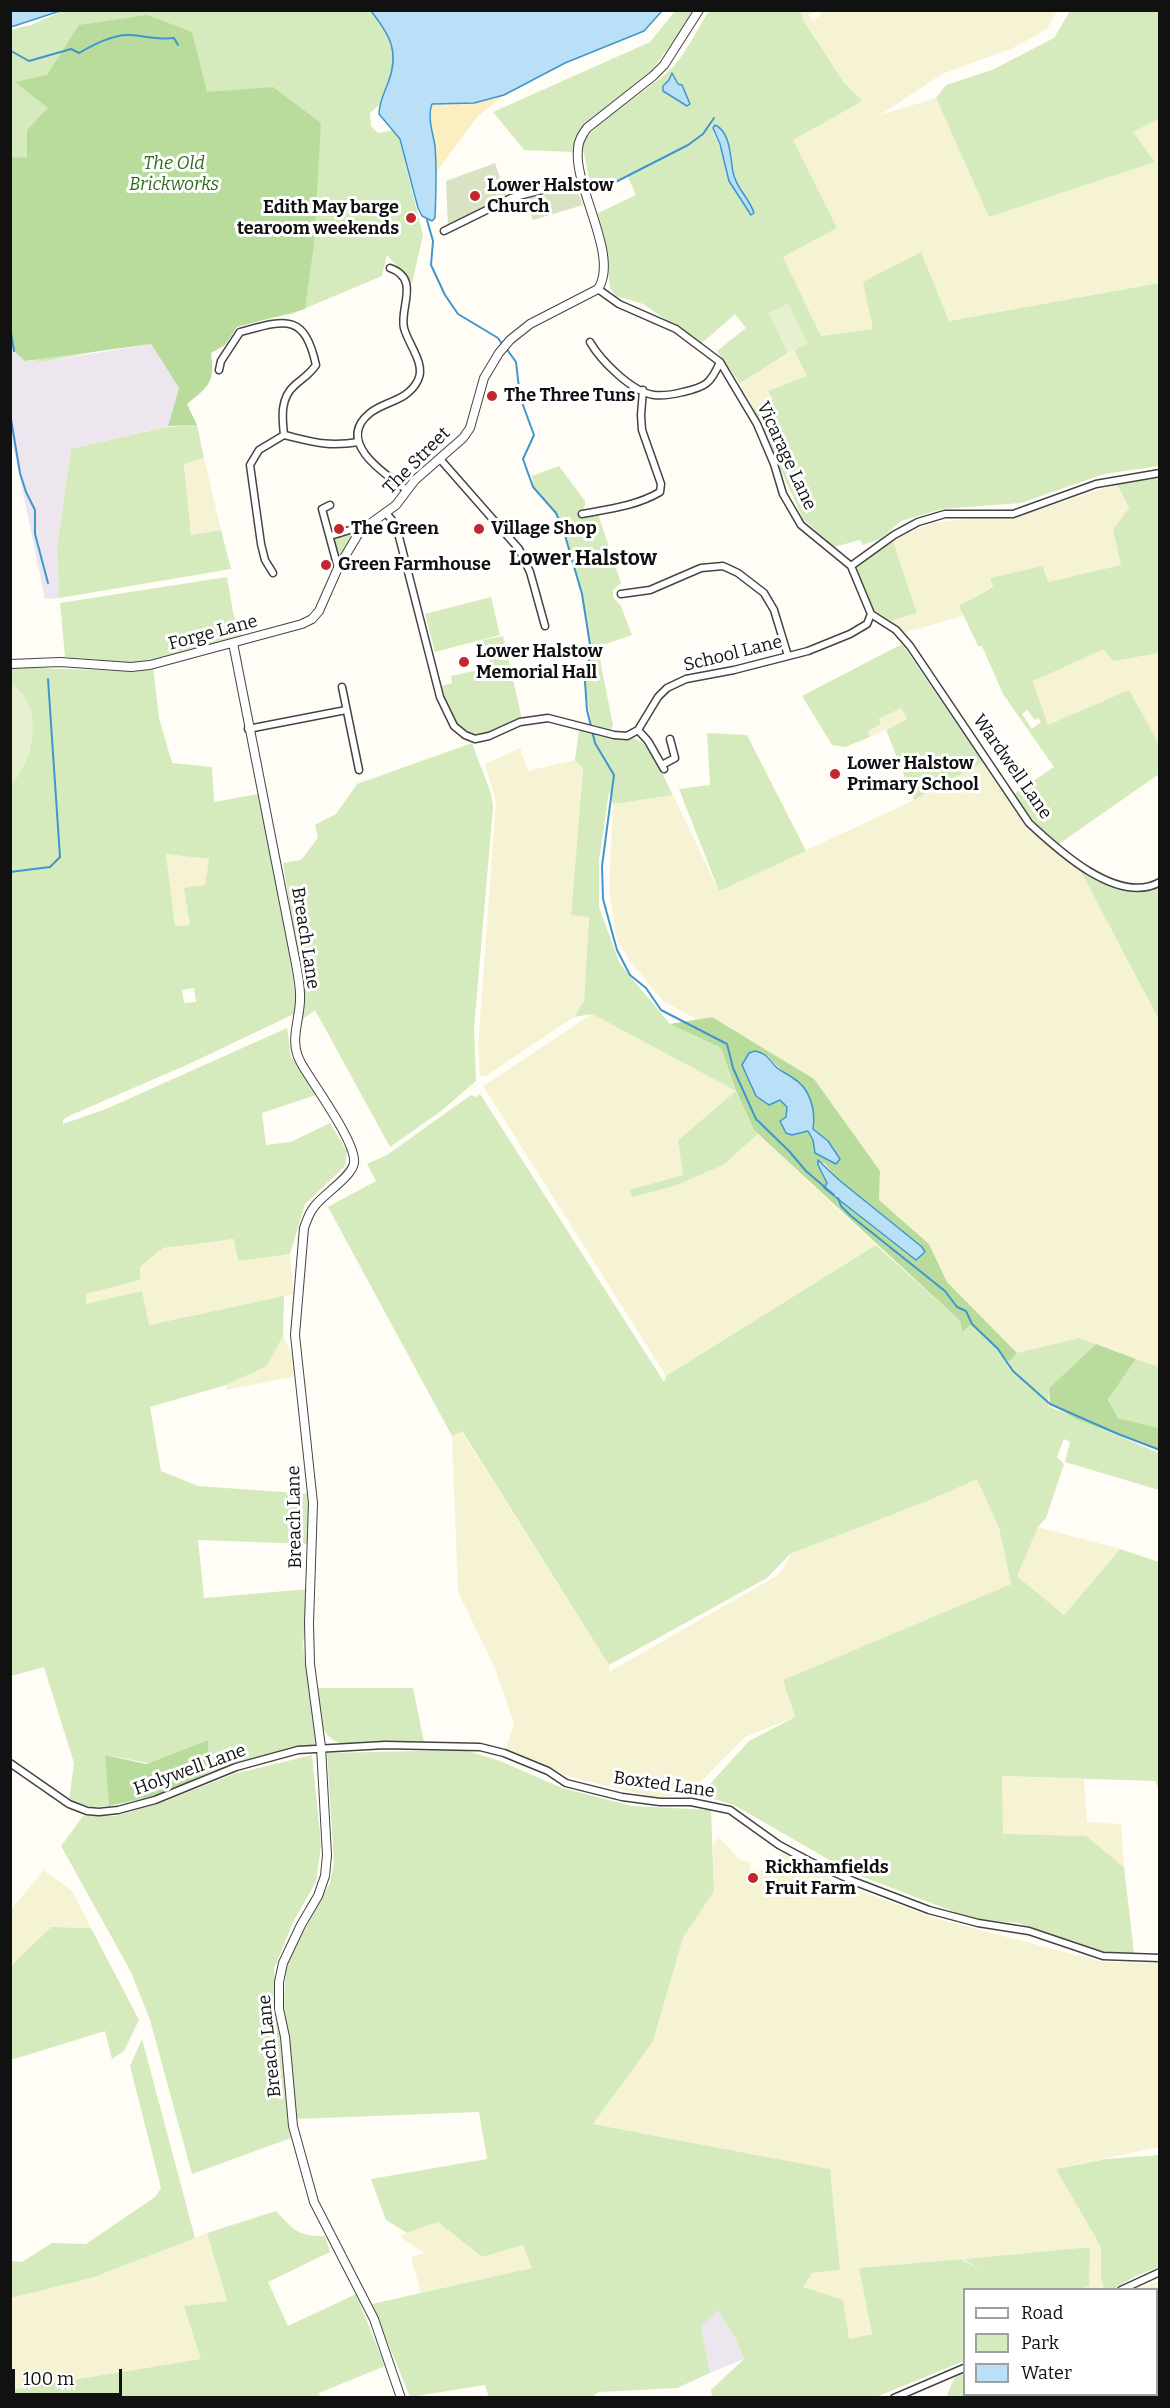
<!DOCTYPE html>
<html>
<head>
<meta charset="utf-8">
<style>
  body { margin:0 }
  #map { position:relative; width:1170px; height:2408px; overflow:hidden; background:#fffdf5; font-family:Bitter,serif }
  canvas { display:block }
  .frame { position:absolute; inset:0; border:12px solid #111; pointer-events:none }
  .legend { position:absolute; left:963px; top:2288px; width:195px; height:108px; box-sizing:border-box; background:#fff; border:2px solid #a0a0a0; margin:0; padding:8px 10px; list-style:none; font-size:18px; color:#111 }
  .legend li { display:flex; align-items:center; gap:12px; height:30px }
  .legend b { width:30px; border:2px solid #a0a0a0 }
  .scale { position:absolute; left:12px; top:2369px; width:110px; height:27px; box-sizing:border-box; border:3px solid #111; border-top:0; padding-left:8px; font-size:18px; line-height:21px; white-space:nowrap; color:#111; -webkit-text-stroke:4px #fff; paint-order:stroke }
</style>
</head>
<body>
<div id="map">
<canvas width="1170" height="2408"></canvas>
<div class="frame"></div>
<ul class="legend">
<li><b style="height:8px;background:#fff"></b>Road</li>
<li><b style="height:16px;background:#d5ebbd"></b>Park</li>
<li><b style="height:16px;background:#b9e0f7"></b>Water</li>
</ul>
<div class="scale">100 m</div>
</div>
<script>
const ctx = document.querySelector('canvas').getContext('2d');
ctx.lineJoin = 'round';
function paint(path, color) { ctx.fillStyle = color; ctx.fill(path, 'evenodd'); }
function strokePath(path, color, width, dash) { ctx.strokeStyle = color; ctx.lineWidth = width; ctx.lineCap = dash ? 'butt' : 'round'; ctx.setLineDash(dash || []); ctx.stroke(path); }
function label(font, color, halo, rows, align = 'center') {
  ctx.font = font + ' Bitter,serif'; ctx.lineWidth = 6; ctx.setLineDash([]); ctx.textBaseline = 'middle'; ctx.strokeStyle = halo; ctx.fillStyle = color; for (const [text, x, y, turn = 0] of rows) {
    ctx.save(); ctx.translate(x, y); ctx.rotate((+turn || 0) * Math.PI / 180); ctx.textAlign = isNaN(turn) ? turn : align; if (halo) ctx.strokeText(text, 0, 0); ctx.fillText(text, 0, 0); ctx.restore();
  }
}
const industrial = new Path2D(`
  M10,327L25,361H47L151,344L179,388L168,426L71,449L57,547L59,598L45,599L16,459L11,443Z
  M718,2309L735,2338L744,2359L710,2373L701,2326Z`);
const farmland = new Path2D(`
  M819,10L1057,11L1047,29L1013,48L942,74L880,115L936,98L989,217L1155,162L1132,132L1159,119V283L949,321L920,252L873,329L821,336L783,257L837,228L793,140L861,101L843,81L803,20L801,11H815L809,15L813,21L821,15Z
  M794,350L807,376L769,391L773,399L753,409L740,383Z
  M204,458L221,530L191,535L184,464Z
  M1117,484L1129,509L1113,530L1122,565L1047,582L1044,566L990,579L993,586L960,606L963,616L903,633L891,621L917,613L893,541L930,523L1032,512Z
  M1104,649L1159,653V744L1129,691L1048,725L1033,680Z
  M900,707L907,719L870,737L868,731L881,724L879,720Z
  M520,748L528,771L575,760L583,769L571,915L589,916L584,1001L574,1017L486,1076H480L478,1047L496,801L485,764Z
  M983,762L1030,831L1080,870L1159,1020V1367L1079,1338L1017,1353L947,1282L929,1244L879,1200L880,1171L712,1017L696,1019L663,1001L630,961L617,940L609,892L613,804L673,795L719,891L914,800Z
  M166,854L209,859L205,885L190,925L175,927Z
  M592,1014L736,1091L678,1140L683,1175L630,1189L723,1165L758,1134L876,1245L666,1376L483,1086Z
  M235,1239L238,1260L290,1254L294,1294L148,1325L86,1304V1294L139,1280L140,1267L163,1248Z
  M283,1336L292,1354L297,1376L227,1390L226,1385L267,1366Z
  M461,1431L609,1665V1672L778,1575L787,1563L790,1554L925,1502L977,1478L999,1528L1011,1584L783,1680L795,1717L745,1737L691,1792L657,1798L574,1778L506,1750L514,1723L494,1666L458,1592L452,1436Z
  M1038,1527L1120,1549L1064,1615L1017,1576Z
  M1001,1776L1084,1779L1087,1822L1121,1824L1124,1867L1086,1836L1003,1835Z
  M718,1836L739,1859L751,1863L749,1869L759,1872L768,1865L772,1873L781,1851L836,1882L934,1918L1103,1962L1159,1963V2147L1056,2169L1101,2247L1104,2289H1078L1090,2247L859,2268L872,2334L848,2339L802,2287L812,2273L840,2270L830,2169L593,2124L653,2040L683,1938L714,1891L713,1847Z
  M44,1870L72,1891L91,1928L51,1927L11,1966V1909Z
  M438,2222L482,2257L523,2245L533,2268L421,2293L411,2257L424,2253L399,2236Z
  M207,2233L227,2301L201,2359L11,2390L10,2298L99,2276Z
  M1159,2281V2397H1056V2394H1156V2290L1138,2289Z`);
const green = new Path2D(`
  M65,10L442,11L419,196L429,221L422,216L418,208L404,150L399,138L423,235L412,283L387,255L382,276L292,314L47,361C33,362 25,360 14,351L10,329V30L31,25ZM379,105C379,118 385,122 393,130L378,133L371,126L370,113Z
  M675,11H693L681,31L652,70L594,117L580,131L573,152L524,150L493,112L650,42Z
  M709,11H801L803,20L843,81L862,101L793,140L837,228L783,257L821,336L873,329L863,282L921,252L949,321L1159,283V466L1104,474L1021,503L942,509L901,521L880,539L863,545L860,540L834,547L803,519L753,409L773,399L768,391L807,376L794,350L808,343L769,313L788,353L740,383L717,351L746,328L735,314L701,344L643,304L616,296L610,288L607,260L598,213L636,195L627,175L592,194L582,144C601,116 644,94 671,69C685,55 698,28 709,11ZM713,132L724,134L727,139L736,185L753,208C726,191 728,158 713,132Z
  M1070,11H1159V119L1133,132L1155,162L989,217L936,98L946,85L992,70L1054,38Z
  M197,425L204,458L184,464L191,535L221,530L231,569L59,598L57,547L71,449L165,427Z
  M559,466L585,501V506L581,512L598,514L621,583L613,590V597L621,606L632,635L600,646L601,665L613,725L611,730L591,724L585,682L591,651L582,594L564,532L556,513L533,487L532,476Z
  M1159,478V653L1113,661L1104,649L1033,681L1048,725L1129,690L1159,744V774L1056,846L1027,814L1014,794L1054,767L1003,694L982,646H978L959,606L993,587L990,578L1043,566L1048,582L1121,565L1113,530L1129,508L1117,484ZM1027,710L1035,720L1038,718L1041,722L1032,729L1022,714Z
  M354,533L338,560L334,540L337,537Z
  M893,541L917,613L891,621L874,610L853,568Z
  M227,577L233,612L242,637L137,663L65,657L60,603Z
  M491,597L500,635L435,652L425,614Z
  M503,636L522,719C509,726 493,736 478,737C457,738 446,702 442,686L452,683L451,676L491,667L483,640Z
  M902,644L983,762L914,800L886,730L907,719L901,708L879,719L881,724L868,731L870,737L845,747L832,745L802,696Z
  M153,666L159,718L172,763L212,767L214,802L258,794L285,927L296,996L294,1014L191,1063L69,1116L63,1120V1124L106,1109L287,1028L291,1057L316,1095L262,1113L266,1145L291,1142L330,1123L347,1151L345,1166L305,1204L290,1254L238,1261L234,1239L163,1248L140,1267V1280L86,1294V1304L142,1291L149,1325L284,1296L283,1336L267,1366L226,1385L150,1407L161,1471L198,1486L310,1494V1544L198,1540L204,1598L309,1589L303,1645L316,1744L210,1772L208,1740L148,1763L106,1755L109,1806L93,1807L69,1801L74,1763L44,1667L11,1676L10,667L127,671ZM166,854L209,859L205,885L184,888L190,925L175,926ZM194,988L196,1002L184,1003L182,990Z
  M579,730C596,734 612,734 630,737C652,741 663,777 673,795L613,804L609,792L599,860V907L620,964L670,1024L721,1048L736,1092L754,1130L758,1134L723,1165L674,1186L633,1197L629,1190L683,1175L678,1140L736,1091L592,1014L574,1017L584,1001L589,917L571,915L583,769L575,760Z
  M707,733L747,735L806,851L719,891L679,789L710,785Z
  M472,743L491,794L493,807L474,1029L476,1081L441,1111L390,1147L315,1010L300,1021L304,997L283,863L301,860L318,838L315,825L336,814L357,784Z
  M1080,870C1103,880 1136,902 1159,887V1020Z
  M480,1094L664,1382L666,1376L876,1245L960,1321L962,1331L972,1324L999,1348L1013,1372L1009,1362L1017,1353L1079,1338L1096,1344L1049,1388L1048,1406L1159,1453V1490L1065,1462L1070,1442L1064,1439L1057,1457L1064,1464L1046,1518L1038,1527L1017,1576L1064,1615L1120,1549L1159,1562V1790L1155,1781L1002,1776L1003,1834L1086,1836L1124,1867L1134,1953H1107L1018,1923L973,1919L850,1872L734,1805L700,1795L749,1741L795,1717L783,1680L1011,1584L999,1528L977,1479L925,1502L790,1554L767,1578L609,1665L462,1431L452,1436L328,1207L376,1181L367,1164L387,1155L471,1095L476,1097Z
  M1136,1359L1159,1367V1428L1118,1418L1108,1398Z
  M318,1688H413L424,1742L340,1743C316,1735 320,1709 318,1688Z
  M465,1750L500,1761L562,1788L632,1806L711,1810L714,1891L683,1938L653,2041L593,2124L830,2169L840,2270L812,2273L803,2287L843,2300L849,2339L872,2334L859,2268L961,2259L984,2272L963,2259L1090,2247L1089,2286L1078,2290H964V2361L876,2397H712L711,2390L744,2359L735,2338L718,2310L701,2326L710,2373L677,2388L599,2392L592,2397L489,2398L485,2385L410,2397L372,2304L532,2268L523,2245L482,2257L438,2222L407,2233L386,2220L371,2179L487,2159L479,2112L295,2119L284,2002L286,1964L330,1883L334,1862L327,1753Z
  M312,1755L321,1845L316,1882L294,1920L274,1969L291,2138L192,2174L150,2020L131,1972L61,1846L83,1816H116L163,1802L234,1774Z
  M51,1927L91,1928L139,2020L124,2051L112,2059L105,2031L11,2060V1966Z
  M142,2039L195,2238L95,2277L11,2298V2261L22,2262L52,2243L86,2244L155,2197L161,2188L130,2066Z
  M1159,2155V2267L1136,2276L1113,2289H1104L1101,2278V2247L1056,2169L1106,2159Z
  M276,2211C295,2231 297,2236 325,2236L330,2252L268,2282L288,2326L356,2294L385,2366L319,2393L320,2397H11V2390L201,2359L184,2306L227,2301L207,2233Z
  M964,2373V2394H1050L1049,2397H946L955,2377Z`);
const forest = new Path2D(`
  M147,15L192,32L207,92L273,87L321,123L314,243L305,309L237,327L225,345L211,353C215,383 209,386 187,404L197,425L168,426L179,388L151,344L25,361L14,351L11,327V157L27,158V130L48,108L15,82L47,75L79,25Z
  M712,1017L814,1079L880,1171L879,1200L929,1244L947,1282L1017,1353L1009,1362L972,1324L962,1332L960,1321L754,1130L736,1091L721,1048L670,1024ZM768,1056L812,1104L813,1129L828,1141L840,1159L825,1158L815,1153L813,1140L808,1131L792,1134L786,1117L787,1107L780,1100L773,1102L752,1088L750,1082ZM824,1163L839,1180L922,1247L925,1252L824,1188L827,1183L818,1166Z
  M1096,1344L1136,1359L1108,1399L1118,1418L1159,1428V1450L1076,1419L1050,1404L1049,1388Z
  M208,1740L210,1772L159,1795L109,1806L105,1755L146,1764Z`);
const sand = new Path2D(`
  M504,95L477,117L435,174C435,159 428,114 432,104L474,103Z`);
const cemetery = new Path2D(`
  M495,163L507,197L448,228L446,181Z
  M565,188L578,193L583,205L533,220L523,196Z`);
const pitch = new Path2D(`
  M788,303L808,343L788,353L769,313Z
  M11,683C45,705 35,760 11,785Z`);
const water = new Path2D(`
  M11,10H60V11L11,27Z
  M371,11H662L644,31L565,63L504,95L474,103L432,104C427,117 433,133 435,146C437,170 436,194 435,218L432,221L422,216L418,208L400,139L379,114C379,103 384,93 388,83C400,52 390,35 371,11Z
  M672,73L678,84L682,85L690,104L687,106L663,91V86L669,80Z
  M715,125C731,132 730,157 733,172C736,189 749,197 754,213L751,215L729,181L720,144L713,128Z
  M755,1051C767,1053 769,1060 777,1068C782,1072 788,1074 793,1078C810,1088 816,1110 813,1129L828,1141L840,1159L836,1164L815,1153L813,1140L808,1131L792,1135L786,1133L780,1121L786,1117L787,1107L780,1100L769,1105L756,1096L742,1065L749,1053Z
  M818,1160L839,1180L922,1247L925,1252L916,1260L824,1188L827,1183L818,1165Z`);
const stream = new Path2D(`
  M11,51L29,61L71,49L79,53C93,45 113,34 130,35C145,36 158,40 174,38L178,45
  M596,192L688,145L703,134L714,118
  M427,220L433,241L431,265L445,295L458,314L498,338L502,344
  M10,327L14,351
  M506,348L516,362L520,397L534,435L523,459L533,487L556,513L564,532L582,594L591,651L585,682L587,710L595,743L614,775L602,866L603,899L617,950L630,975L646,988L661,1010L727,1044L733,1068L756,1119L789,1151L806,1171L834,1195
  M11,419L20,473L26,492L35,510V534L48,583
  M10,872L50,867L60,857L48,679
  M838,1198L841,1206L851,1216L945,1291L957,1307L966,1311L972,1324L998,1349L1013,1371L1050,1404L1118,1434L1160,1450`);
const minor = new Path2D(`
  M444,231L511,198L546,189L584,183
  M390,268C421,279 399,308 404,328C408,344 426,364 418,380C408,401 385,401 370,413C334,442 386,475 407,490
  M598,289L619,304L676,329L720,362L757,424L774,464L783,494L801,525L851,566L871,614
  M590,342C601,361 632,392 654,395C662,396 675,394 683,392C706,387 711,383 720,362
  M219,370L221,361L240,332C285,320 304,312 316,365C310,374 303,378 295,385C280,398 282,417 284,435
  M440,459L519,549L530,572L545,626
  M330,505L322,509L338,568
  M386,513L396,525L440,697L454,726L465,735L475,739L489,736L520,722L548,718L614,735L627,736L638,730L658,697L667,688L686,679L734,670L808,651L850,634L867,624L871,614
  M582,514C609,509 636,506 660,492L661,484L642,430L641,415L643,390
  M330,536L363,526
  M851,566L894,535L918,522L945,514H1013L1096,484L1160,473
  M273,573L265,560L261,544L250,465L259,450L284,435C314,442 327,447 359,442
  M621,594L650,590L701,568L723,566L738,573L764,593L774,610L788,656
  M871,614L896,630L910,646L1029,823C1058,850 1118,906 1160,882
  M342,687L359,770
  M248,729L346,710
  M638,730L648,741L664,769
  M662,765L675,758L670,739
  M10,1763L69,1804L87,1811L99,1812L118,1810L155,1800L236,1767L298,1750L385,1745L480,1747L504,1753L548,1771L566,1783L622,1797L660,1802H691L730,1810L779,1845L809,1861L853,1881L929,1910L978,1923L1029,1931L1103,1956L1160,1958
  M1121,2290L1160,2272
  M894,2398L964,2368`);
const tertiary = new Path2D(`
  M233,643L296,964C298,976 301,989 300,1001C299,1023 289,1042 301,1063C312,1083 357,1143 354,1163C352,1177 322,1195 314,1207C309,1213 307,1220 304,1228L295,1335L313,1503L309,1623L310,1664L321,1747L327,1855L325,1876L318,1896L301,1925L283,1963L279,1982V2009L285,2037L293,2126L314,2202L374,2319L401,2398
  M10,664L60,662L131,667L150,665L302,624L312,619L319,611L338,568L360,531L396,505L415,480L463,438L470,428L484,378L499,353L510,340L530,324L598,289C620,256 573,186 578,149C578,141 582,135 587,128L653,76L664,65L699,10`);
const markers = [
  [475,196,6,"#c4262e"],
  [411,218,6,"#c4262e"],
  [492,396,6,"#c4262e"],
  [339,529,6,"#c4262e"],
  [479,529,6,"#c4262e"],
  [326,565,6,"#c4262e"],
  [464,662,6,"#c4262e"],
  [835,774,6,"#c4262e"],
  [753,1878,6,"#c4262e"]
];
const parkNames = [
  ["The Old",174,164],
  ["Brickworks",174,185]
];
const poiNames = [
  ["Lower Halstow",487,186],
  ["Church",487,207],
  ["Edith May barge",399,208,"right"],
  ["tearoom weekends",399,229,"right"],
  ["The Three Tuns",504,396],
  ["The Green",351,529],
  ["Village Shop",491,529],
  ["Green Farmhouse",338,565],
  ["Lower Halstow",476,652],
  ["Memorial Hall",476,673],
  ["Lower Halstow",847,764],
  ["Primary School",847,785],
  ["Rickhamfields",765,1868],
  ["Fruit Farm",765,1889]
];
const streetNames = [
  ["Vicarage Lane",786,456,65],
  ["The Street",417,461,-45],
  ["Forge Lane",213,633,-15],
  ["School Lane",733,654,-14],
  ["Wardwell Lane",1012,767,55],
  ["Breach Lane",305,938,81],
  ["Breach Lane",295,1517,-91],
  ["Holywell Lane",190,1770,-20],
  ["Boxted Lane",664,1785,8],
  ["Breach Lane",270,2046,-96]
];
const quarterNames = [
  ["Lower Halstow",583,559]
];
paint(industrial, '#eee6ef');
paint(farmland, '#f6f3d4');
paint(green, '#d5ebbd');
paint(forest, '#b9dc9c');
paint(sand, '#fbeec1');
paint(cemetery, '#d9e3c4');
paint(pitch, '#e6f2cf');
paint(water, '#b9e0f7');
strokePath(water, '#3f96cf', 1.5);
strokePath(stream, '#3f96cf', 2);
strokePath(minor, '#444', 9);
strokePath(tertiary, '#444', 10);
strokePath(minor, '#fff', 6);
strokePath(tertiary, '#fff', 8);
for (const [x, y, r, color] of markers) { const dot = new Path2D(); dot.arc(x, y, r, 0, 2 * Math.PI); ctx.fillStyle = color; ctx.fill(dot); strokePath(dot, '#fff', 2); }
label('italic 18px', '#2f6b1f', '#fff', parkNames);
label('bold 18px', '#111', '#fff', poiNames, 'left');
label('18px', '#111', '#fff', streetNames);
label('bold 21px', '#111', '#fff', quarterNames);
</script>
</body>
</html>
